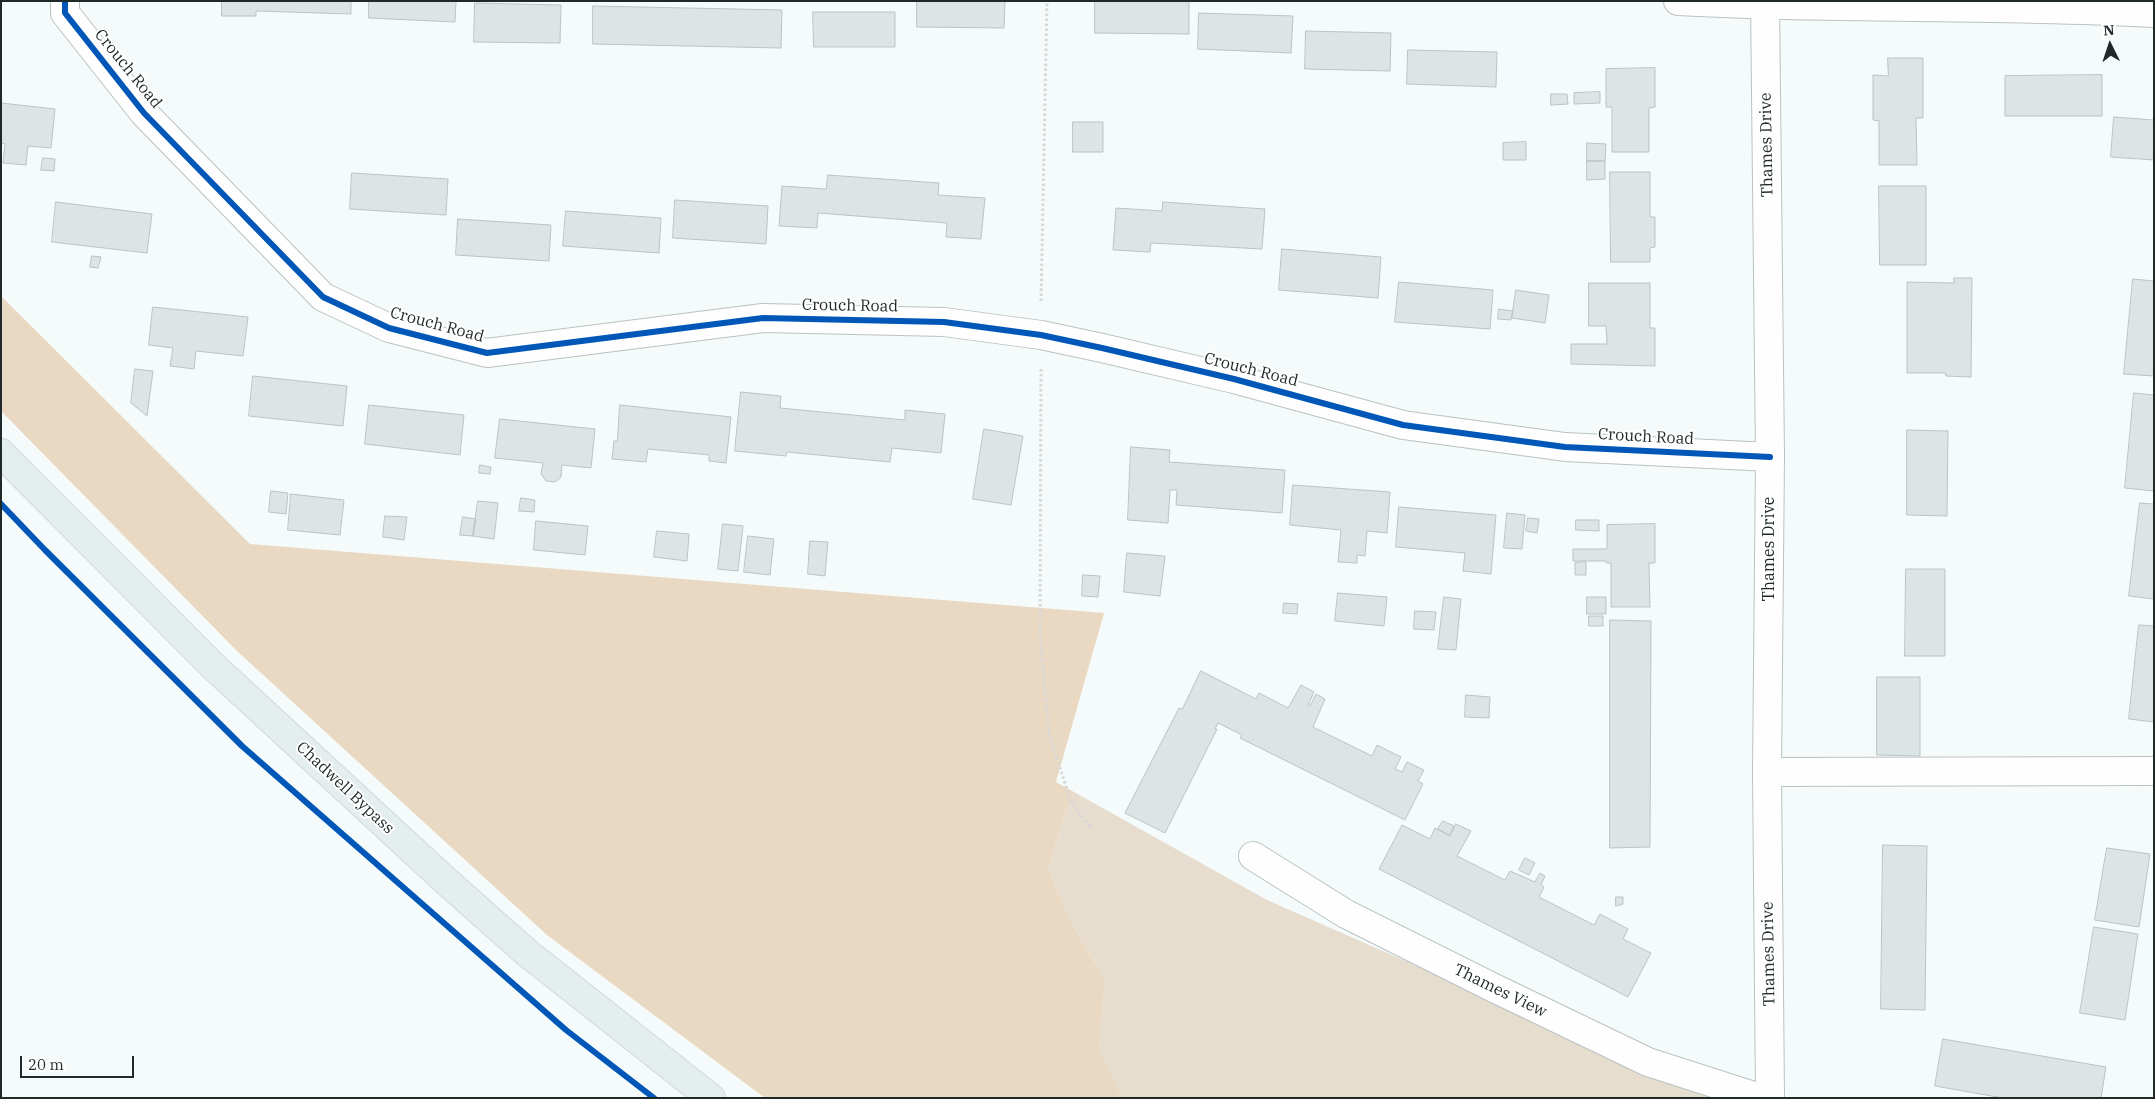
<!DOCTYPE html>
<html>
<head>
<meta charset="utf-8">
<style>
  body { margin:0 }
  #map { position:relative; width:2155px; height:1099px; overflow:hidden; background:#f5fbfb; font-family:"IBM Plex Serif",serif }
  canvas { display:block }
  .frame { position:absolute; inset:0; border:2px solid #1f292a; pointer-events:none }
  .north { position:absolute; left:2085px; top:20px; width:50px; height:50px; -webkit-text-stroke:4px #fff; paint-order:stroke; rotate:356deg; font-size:14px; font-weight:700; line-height:20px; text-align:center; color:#1f292a }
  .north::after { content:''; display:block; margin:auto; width:18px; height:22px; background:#1f292a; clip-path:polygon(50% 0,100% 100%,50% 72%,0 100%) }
  .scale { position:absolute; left:20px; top:1056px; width:114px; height:22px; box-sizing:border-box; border:2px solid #1f292a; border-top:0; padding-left:6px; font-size:15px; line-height:18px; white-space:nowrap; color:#1f292a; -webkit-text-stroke:4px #fff; paint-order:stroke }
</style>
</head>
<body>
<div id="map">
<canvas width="2155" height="1099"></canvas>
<div class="frame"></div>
<div class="north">N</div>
<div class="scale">20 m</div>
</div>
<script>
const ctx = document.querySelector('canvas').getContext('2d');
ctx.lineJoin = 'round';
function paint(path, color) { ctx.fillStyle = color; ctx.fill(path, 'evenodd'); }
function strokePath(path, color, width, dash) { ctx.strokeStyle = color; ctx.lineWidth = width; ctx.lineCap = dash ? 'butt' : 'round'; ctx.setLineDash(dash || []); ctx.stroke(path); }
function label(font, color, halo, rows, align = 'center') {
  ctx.font = font + ' "IBM Plex Serif",serif'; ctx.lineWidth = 4; ctx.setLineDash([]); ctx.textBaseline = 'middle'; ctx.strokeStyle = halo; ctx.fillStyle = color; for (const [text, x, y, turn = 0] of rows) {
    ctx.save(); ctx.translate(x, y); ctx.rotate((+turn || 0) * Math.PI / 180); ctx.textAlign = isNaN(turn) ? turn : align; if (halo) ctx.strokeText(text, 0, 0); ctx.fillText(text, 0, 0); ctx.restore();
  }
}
const green = new Path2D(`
  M1074,792L1267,900L1492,999L1760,1098H1122L1097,1048L1105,980L1073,926L1048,869L1064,817Z`);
const forest = new Path2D(`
  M1,296L250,544L1104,613L1056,782L1074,792L1064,817L1048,869L1073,926L1105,980L1098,1048L1122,1098H765L547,935L237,651L1,411Z`);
const building = new Path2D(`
  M222,1H351V14L256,11V16H222Z
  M369,1H456L455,22L369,18Z
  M917,1H1005L1004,28L917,27Z
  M1095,1H1189V34L1095,33Z
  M475,3L561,5L560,43L474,42Z
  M593,6L782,10L781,48L593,44Z
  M813,12H895V47H814Z
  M1199,13L1293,16L1291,53L1198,49Z
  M1306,31L1391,33L1390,71L1305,69Z
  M1408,50L1497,52L1496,87L1407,84Z
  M1888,58H1923V118H1916L1917,165H1879V121L1873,120V75L1888,76Z
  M1655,68V107L1649,108V152H1612V107H1606V69Z
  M2102,75V116H2005V76Z
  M1600,92V103L1574,104V93Z
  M1551,94H1567L1568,104L1551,105Z
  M1,103L55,109L51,148L28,146L26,165L3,163L5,144L1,143Z
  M2114,117L2154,120V160L2111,157Z
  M1073,122H1103V152H1073Z
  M1526,142V160H1503V143Z
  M1587,143L1606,144L1605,161H1587Z
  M43,158L55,159L54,171L41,170Z
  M1587,161H1605V179L1587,180Z
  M1610,172H1650V217H1655V247L1650,248V262H1611Z
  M352,173L448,179L446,215L350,209Z
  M828,175L939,183L938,195L985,198L981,239L946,237L947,223L818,213L817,228L779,226L782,186L826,189Z
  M1879,186H1926V265H1880Z
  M675,200L768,206L766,244L673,238Z
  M56,202L152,214L147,253L52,242Z
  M1163,202L1265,209L1262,249L1151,243L1150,252L1113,250L1116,208L1162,211Z
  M566,211L661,218L659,253L563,246Z
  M458,219L551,225L549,261L456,255Z
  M1282,249L1381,257L1378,298L1279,290Z
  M92,256L101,257L98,268L90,267Z
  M1954,278H1972L1971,377L1946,376L1945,373H1907V282L1954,283Z
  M2133,279L2154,281V376L2124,374Z
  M1399,282L1493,290L1490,329L1395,322Z
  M1589,283H1650V328H1655V366L1571,364V344H1607L1606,326H1589Z
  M1516,290L1549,295L1545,323L1512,318Z
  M153,307L248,317L243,356L196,351L194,369L170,366L173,348L149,345Z
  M1499,309L1513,311L1511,320L1498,319Z
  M135,369L153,371L147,416L131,403Z
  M253,376L347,386L343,426L249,416Z
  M741,392L781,396L780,408L905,420V410L945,414L941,453L892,448L890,462L787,452L786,456L735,451Z
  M2134,393L2154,395V491L2125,488Z
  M369,405L464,415L460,455L365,444Z
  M620,405L731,417L726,463L709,461V455L648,449L646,462L612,459L614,441H617Z
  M500,419L595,429L591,468L562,465L561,477L555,482L546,481L541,474L543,463L495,458Z
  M984,429L1023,436L1011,505L973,499Z
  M1907,430L1948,431L1947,516L1907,515Z
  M1131,447L1170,450L1169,462L1285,470L1282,513L1176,505L1177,490H1170L1168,523L1128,520Z
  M480,465L491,467L490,474L479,473Z
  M1293,485L1390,492L1387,533L1367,531L1365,556L1357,555V563L1338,562L1341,530L1290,525Z
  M271,491L288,493L286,514L269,512Z
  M291,494L344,500L340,535L288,530Z
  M521,498L535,500L534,512L519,511Z
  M478,501L498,503L494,539L473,536Z
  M2140,503L2154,504V599L2129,596Z
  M1399,507L1496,515L1491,574L1463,571L1465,553L1396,547Z
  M1507,513L1525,515L1522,549L1504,548Z
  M385,516L407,517L404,540L383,537Z
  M463,517L476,519L473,536L460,535Z
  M1528,518L1539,519L1537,533L1526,531Z
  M1576,520H1599V531L1576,530Z
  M536,521L588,526L585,555L534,550Z
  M723,524L743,526L738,571L718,569Z
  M1655,524V563H1649L1650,607H1611V563H1606V561H1573V549H1607V525Z
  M657,531L689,534L687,561L654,557Z
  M748,536L774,539L770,575L744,572Z
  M810,541L828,542L825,576L808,574Z
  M1127,553L1165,556L1160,596L1124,592Z
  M1586,562V575H1575V563Z
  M1906,569H1945V656H1905Z
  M1083,575L1100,576L1098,597L1082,596Z
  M1338,593L1387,597L1384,626L1335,621Z
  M1444,597L1461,599L1456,650L1438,649Z
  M1587,597H1606V614H1587Z
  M1284,603L1298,604L1297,614L1283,613Z
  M1415,611L1436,612L1434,630L1414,629Z
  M1589,616H1603V626H1589Z
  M1610,620L1651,621L1650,847L1610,848Z
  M2139,625L2154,626V722L2129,719Z
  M1201,671L1256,699L1259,693L1288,708L1301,685L1314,692L1308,705L1310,706L1316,694L1325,699L1313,727L1372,756L1377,745L1401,757L1395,769L1402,772L1407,762L1424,770L1418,781L1423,784L1405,820L1240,738L1242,735L1218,723L1215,729H1217L1165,833L1125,813L1179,708L1182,709Z
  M1877,677H1920V756L1877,755Z
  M1466,695L1490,697L1489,718L1465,717Z
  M1443,821L1454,826L1449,835L1438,829Z
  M1456,824L1471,831L1457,856L1505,880L1510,871L1535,882L1540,873L1545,876L1541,885L1544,887L1539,897L1594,925L1600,914L1628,929L1623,939L1651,953L1628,997L1379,869L1402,825L1430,839L1435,828L1450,836Z
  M1883,845L1927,846L1925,1010L1881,1009Z
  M2107,848L2150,854L2139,927L2095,920Z
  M1525,858L1535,863L1529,875L1519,870Z
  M1616,897H1623V904L1616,906Z
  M2094,927L2138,934L2125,1020L2080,1013Z
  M1943,1039L2106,1067L2101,1098H2003L1935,1086Z`);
const path = new Path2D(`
  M1041,301L1047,1
  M1041,369L1040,634L1049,734L1071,802L1091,827`);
const minor = new Path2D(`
  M65,1V13L144,113L323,297L389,328L487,353L763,318L944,322L1041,335L1102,348L1234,379L1403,425L1565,447L1770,457
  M1678,1C1837,10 1995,4 2154,13
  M1765,1L1770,457L1767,772L1770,1098
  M1767,772L2154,771
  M1253,856L1346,914L1494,988L1648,1062L1760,1098`);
const major = new Path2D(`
  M1,453L213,666L446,881L526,952L711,1098`);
const cycleway = new Path2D(`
  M65,1V13L144,113L323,297L389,328L487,353L763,318L944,322L1041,335L1102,348L1234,379L1403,425L1565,447L1770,457
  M1,504L45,550L242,746L566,1030L654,1098`);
const streetNames = [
  ["Crouch Road",128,69,51],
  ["Thames Drive",1767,145,-91],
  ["Crouch Road",850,306,1],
  ["Crouch Road",437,325,15],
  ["Crouch Road",1251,370,14],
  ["Crouch Road",1646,437,3],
  ["Thames Drive",1769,549,-90],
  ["Chadwell Bypass",345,788,43],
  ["Thames Drive",1769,954,-91],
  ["Thames View",1500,991,26]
];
paint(green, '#e6ddcf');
paint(forest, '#ead9c2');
paint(building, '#dde4e5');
strokePath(building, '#bbc3c3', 1);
strokePath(minor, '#bac2c2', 30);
strokePath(major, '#d3d7d7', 30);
strokePath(path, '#d6d8d8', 3, [2.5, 2.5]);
strokePath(minor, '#fefefe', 28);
strokePath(major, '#e4eeef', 28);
strokePath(cycleway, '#0057b8', 6);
label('16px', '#1f292a', '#fff', streetNames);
</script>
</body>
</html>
